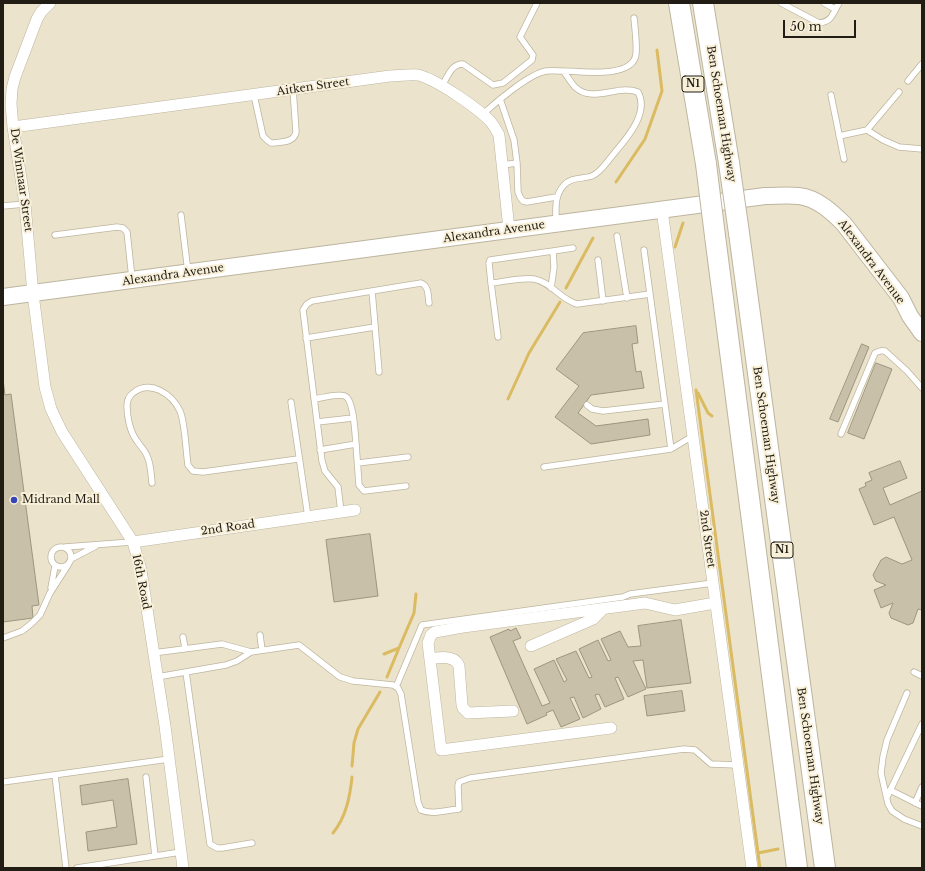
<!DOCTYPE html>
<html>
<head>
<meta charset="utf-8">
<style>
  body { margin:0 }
  #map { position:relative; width:925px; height:871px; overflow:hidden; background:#ece3cc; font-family:"Libre Baskerville",serif }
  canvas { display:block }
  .frame { position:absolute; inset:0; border:4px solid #211d15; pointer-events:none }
  .scale { position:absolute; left:783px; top:20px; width:73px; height:18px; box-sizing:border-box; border:2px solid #211d15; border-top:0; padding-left:5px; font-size:12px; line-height:14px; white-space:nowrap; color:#211d15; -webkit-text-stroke:3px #f9f0d9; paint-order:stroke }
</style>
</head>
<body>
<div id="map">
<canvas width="925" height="871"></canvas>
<div class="frame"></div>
<div class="scale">50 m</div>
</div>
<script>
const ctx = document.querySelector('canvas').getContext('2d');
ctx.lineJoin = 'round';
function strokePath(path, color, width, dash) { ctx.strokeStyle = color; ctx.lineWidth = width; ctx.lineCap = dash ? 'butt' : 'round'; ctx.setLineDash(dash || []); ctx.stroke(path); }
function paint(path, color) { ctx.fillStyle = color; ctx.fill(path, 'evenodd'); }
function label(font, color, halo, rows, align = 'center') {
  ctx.font = font + ' "Libre Baskerville",serif'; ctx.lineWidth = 4; ctx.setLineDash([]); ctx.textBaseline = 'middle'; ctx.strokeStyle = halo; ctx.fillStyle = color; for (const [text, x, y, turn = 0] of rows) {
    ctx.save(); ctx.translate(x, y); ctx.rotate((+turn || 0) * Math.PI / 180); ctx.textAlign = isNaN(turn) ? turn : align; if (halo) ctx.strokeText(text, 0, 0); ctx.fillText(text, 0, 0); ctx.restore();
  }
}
const stream = new Path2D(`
  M616,182L645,139L662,91L657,50
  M675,247L683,223
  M566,288L593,238
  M696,390L760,868
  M698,393L708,413L712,416
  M508,399L529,353L560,302
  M384,654L399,648L414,613L416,594
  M387,677L399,648
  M352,766L354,743L358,729L380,692
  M333,833C346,817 350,797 352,777
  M758,853L778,849`);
const building = new Path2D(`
  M636,326L638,343L632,344L636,372L641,371L644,388L591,395L578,413L596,426L648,419L650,435L591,444L555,417L579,386L556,369L583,333Z
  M862,344L869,347L838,422L830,419Z
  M876,363L892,369L864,439L848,433Z
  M3,379L5,395L11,394L39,605L32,606L33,618L3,622Z
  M900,461L907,478L883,488L890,505L922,491V610L918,609L913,623L908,625L891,618L889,613L893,603L881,608L874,590L886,585L876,581L873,575L881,560L886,557L902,564L912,560L894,517L874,525L859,489L866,486L865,483L872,480L869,473Z
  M370,534L378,596L334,602L326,540Z
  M681,620L691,683L647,688L643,660L633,661L646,689L628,697L618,677L615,678L624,699L605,707L599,694L595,695L601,709L583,718L574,697L570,698L580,719L561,727L553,710L546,713L547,715L527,724L490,637L509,629L510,631L516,628L521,638L513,641L542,706L550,703L534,669L554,660L564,682L567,680L556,659L576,651L589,678L592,677L579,649L598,640L608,661L611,660L601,639L620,631L628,647L641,646L638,626Z
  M682,691L685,711L647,716L644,696Z
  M128,779L137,844L88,851L86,832L117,827L113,800L82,805L80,786Z`);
const service = new Path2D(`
  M781,3L819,23C832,22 833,13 839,3
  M824,3L835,9
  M908,81L922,64
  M442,86C448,76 451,64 463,64L493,85L503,83L532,60L533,55L520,37L537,3
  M254,95L263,136L267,140L271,143C281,142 294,143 296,132L293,89
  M831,95L844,159
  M500,99L514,140L517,163L518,192L520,197L523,201L527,202L556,197
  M483,114C496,102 529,74 546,71C564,68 633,83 636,54C637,43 635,29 634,18
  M867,130L899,92
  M839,136L867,130L883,140L899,147L922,149
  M502,165L517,163
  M3,206L25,204
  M181,215L188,272
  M556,223C556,209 554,196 564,185C571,177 583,179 592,176C601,172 606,163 612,156C625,140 650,114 638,92C618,84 593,104 575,87C571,83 568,77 564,72
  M55,235L117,227L123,228L127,232L132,278
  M617,236L627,298
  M644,250L671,449
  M553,251L490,260L489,263L491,283C505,282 520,277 534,279C551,282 561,300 577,304L650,294
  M598,260L603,301
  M491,283L498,337
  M551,288L554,267L553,251L573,248
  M372,291L421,283C429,286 428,296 429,303
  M306,338L375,327
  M314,399C323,398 336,393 345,396C354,400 355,434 356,444L320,450
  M291,402L308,517
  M587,405L592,409L603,411L665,404
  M317,422L353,418
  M841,434L875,353C878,351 881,350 885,351L907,371L922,388
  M356,444L359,485L364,491L406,486
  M358,463L408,457
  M544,467L671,449L693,436
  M152,483C151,474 151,464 147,456C145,450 140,446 137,441C130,432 127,417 127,406C127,401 129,396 133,393C150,379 172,394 180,411C185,422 186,452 188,465L193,471L203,472L298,459
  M341,512L338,487L325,471L322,461L303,310L307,304L312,301L372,291L379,372
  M51 557a10 10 0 1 1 20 0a10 10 0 1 1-20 0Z
  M65,547L132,542
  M71,559L96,546
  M51,588L55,566
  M260,635L262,650
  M183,637L185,648
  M3,638L22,631L31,624L40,615L50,593L68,565
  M153,653L222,644L251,652
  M186,672L210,844L217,848H222L252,843
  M914,672L922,676
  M157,677L226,665L237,661L251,652L299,645L340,677L353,681L393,685L398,688L401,694L418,802L421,810C432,815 448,810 459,809L458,786L459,782L470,778L684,749L695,750L711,764L737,765
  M396,687L422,625L623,597L630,594L713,583
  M907,693L887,740L883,757L881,773L888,804L892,811L904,819L922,826
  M55,775L66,868
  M146,777L155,856
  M3,782L169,759
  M890,790L922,806
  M887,797L922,724
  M915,803L922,787
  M77,868L181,852`);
const minor = new Path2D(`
  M50,3L41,12L37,19L15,77L12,89L11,104L13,127L25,204L33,294L45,387L51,409L62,432L133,542L141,570L165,726L183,868
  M13,127L390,76C400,76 409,74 418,75C436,79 479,109 491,122C494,126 497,131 499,135L509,229
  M662,210L752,868
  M133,542L355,510
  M531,646L593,619L603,609
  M430,659C440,657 455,655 459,666L462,705L463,708L468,713L513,711
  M611,728L441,750L428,643L431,635L435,632L463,627L645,603L675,610L715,603`);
const secondary = new Path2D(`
  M3,297L765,196C776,196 788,195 799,196C817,198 832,212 844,224L901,298L910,316L922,333`);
const motorway = new Path2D(`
  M679,3L706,164
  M703,3L729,163
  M739,233L825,868
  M715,236L797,868`);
const motorwayBridge = new Path2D(`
  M729,163L739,233
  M706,164L715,236`);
const markers = [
  [14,500,4,"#3246b7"]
];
const shields = [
  [693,84,22],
  [782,550,22]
];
const shieldNames = [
  ["N1",693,84],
  ["N1",782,550]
];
const streetNames = [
  ["Aitken Street",313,87,-8],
  ["Ben Schoeman Highway",721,114,81],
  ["De Winnaar Street",21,180,82],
  ["Alexandra Avenue",494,232,-8],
  ["Alexandra Avenue",871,262,53],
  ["Alexandra Avenue",173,275,-8],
  ["Ben Schoeman Highway",766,435,82],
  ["2nd Road",228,528,-8],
  ["2nd Street",707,539,82],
  ["16th Road",141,582,79],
  ["Ben Schoeman Highway",810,756,82]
];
const poiNames = [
  ["Midrand Mall",22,500]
];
strokePath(stream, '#dbbb62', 3);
paint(building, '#c9c0aa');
strokePath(building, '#9d957f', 1);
strokePath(service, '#bdb59f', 7);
strokePath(minor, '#bdb59f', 12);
strokePath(secondary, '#bdb59f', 18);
strokePath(motorway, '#bdb59f', 22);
strokePath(service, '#fff', 5.5);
strokePath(minor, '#fff', 11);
strokePath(secondary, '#fff', 16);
strokePath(motorway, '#fff', 20);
strokePath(motorwayBridge, '#bdb59f', 22, []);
strokePath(motorwayBridge, '#fff', 20);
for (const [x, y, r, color] of markers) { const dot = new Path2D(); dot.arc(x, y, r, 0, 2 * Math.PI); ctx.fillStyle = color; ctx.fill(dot); strokePath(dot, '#f9f0d9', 1.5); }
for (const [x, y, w] of shields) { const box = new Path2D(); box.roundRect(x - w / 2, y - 8, w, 16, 3); ctx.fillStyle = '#f9f0d9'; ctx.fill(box); strokePath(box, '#211d15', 1); }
label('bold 10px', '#211d15', null, shieldNames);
label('11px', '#211d15', '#f9f0d9', streetNames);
label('11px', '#211d15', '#f9f0d9', poiNames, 'left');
</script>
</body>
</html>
